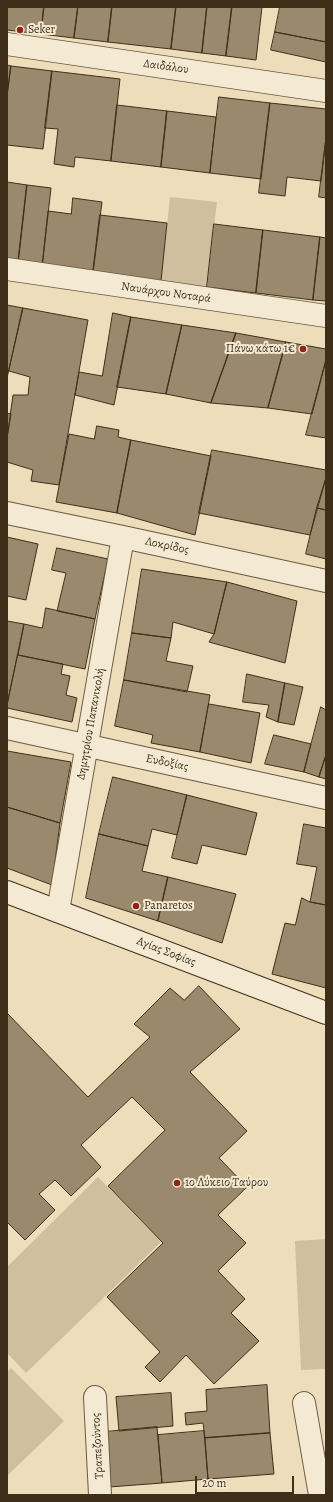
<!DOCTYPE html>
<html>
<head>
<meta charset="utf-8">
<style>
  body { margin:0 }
  #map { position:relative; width:333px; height:1502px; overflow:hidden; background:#eeddba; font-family:Alegreya,serif }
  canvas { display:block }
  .frame { position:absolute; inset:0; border:8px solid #3f2f1a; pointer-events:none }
  .scale { position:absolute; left:195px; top:1476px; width:99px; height:18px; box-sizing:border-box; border:2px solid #3f2f1a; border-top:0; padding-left:5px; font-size:12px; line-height:14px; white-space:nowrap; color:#3f2f1a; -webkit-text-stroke:3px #f4e9d2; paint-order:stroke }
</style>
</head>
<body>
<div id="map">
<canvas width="333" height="1502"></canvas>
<div class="frame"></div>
<div class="scale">20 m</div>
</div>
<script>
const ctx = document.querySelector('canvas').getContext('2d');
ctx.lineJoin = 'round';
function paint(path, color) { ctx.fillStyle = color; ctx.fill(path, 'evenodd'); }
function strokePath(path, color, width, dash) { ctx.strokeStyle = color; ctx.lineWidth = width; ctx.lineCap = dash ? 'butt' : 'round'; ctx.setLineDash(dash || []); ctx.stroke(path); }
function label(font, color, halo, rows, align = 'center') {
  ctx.font = font + ' Alegreya,serif'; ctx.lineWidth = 4; ctx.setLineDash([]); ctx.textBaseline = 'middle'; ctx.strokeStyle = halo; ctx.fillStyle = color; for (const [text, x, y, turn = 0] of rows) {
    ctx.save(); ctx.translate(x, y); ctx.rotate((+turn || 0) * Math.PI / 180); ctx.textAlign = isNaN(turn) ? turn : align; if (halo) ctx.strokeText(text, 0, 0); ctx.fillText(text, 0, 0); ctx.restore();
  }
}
const green = new Path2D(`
  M170,197L217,202L207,287L161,281Z
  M98,1177L161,1242L26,1373L7,1353V1267Z
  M326,1239V1369L301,1370L295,1241Z
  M11,1368L64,1421L7,1476V1372Z`);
const building = new Path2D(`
  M7,7H44L41,34L7,30Z
  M44,7H78L74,38L41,34Z
  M78,7H112L108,42L74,38Z
  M112,7H176L171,49L108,42Z
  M176,7H207L202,53L171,49Z
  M207,7H232L226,56L202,53Z
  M232,7H262L256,60L226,56Z
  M280,7H326V42L275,32Z
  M275,32L326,42V62L271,50Z
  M7,65L11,66L7,96Z
  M11,66L52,71L43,149L7,145V96Z
  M52,71L120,79L111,161L75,157L74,167L54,164L58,129L45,128Z
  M219,97L270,103L261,179L210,173Z
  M270,103L326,109V138L321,181L287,177L285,196L259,193Z
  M117,105L167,111L161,167L111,161Z
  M167,111L216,117L210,173L161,167Z
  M326,138V198L319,197Z
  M7,182L27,185L18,264L7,263Z
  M27,185L51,188L42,267L18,264Z
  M73,198L102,202L93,273L42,267L48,211L71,214Z
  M100,215L167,223L161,281L93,273Z
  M214,224L263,230L256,293L207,287Z
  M263,230L320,237L313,300L256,293Z
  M320,237L326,238V301L313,300Z
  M7,305L23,308L7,378Z
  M23,308L88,320L59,485L31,481L33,470L7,462V438L13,395H28L30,377L9,371Z
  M113,313L131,317L114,405L75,395L79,372L102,376Z
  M131,317L182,325L166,394L117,387Z
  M182,325L236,333L211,403L166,394Z
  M236,333L286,342L268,408L211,403Z
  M286,342L326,349V360L312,414L268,408Z
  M326,360V438L306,435Z
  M7,413L11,414L7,438Z
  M97,426L119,430L118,437L131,440L117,513L56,502L69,434L94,439Z
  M131,440L211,456L195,535L117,513Z
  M212,450L326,470V478L310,535L199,513Z
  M326,478V510L317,508Z
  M317,508L326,510V559L306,554Z
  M7,537L38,544L26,600L7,596Z
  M57,548L108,559L95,619L57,611L66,573L52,570Z
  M142,569L227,582L214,634L173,622L171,638L132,633Z
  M227,582L297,601L285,663L209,642L214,634Z
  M46,608L95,619L85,669L18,655L24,624L42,628Z
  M7,621L24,624L7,704Z
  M132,633L171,638L166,661L193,666L187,692L124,680Z
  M18,655L63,664L61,674L70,676L66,695L77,698L72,722L7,708Z
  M247,674L285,683L278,722L266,717L269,705L243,702Z
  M124,680L210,695L200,752L151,743L153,735L115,726Z
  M285,683L303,687L294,725L278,722Z
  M209,704L260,713L251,763L200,752Z
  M321,707L326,710V755L319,777L304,772Z
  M274,735L311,744L304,772L265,764Z
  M7,751L71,762L60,823L7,807Z
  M326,755V779L319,777Z
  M113,777L187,795L177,835L152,829L148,846L99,834Z
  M187,795L257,813L246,855L202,845L197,864L172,858Z
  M7,807L60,823L52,885L7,868Z
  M304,824L326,828V905L310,902L317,867L297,864Z
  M99,834L148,846L142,871L168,877L158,921L86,898Z
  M168,877L236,894L222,943L158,921Z
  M302,898L310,902L326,905V988L272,974L285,923L295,925Z
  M199,986L240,1029L190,1072L247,1131L219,1158L247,1187L218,1215L246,1243L218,1271L245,1299L231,1313L259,1341L214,1384L186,1355L160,1382L145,1367L160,1352L107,1297L163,1243L108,1186L165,1130L132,1097L81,1145L101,1167L71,1196L55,1180L39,1194L55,1210L25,1240L8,1223L7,1224V1013L88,1097L150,1037L134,1024L170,988L184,1000Z
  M267,1385L270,1433L205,1438L203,1423L186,1425L185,1413L207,1411L206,1390Z
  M171,1393L173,1426L119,1431L116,1397Z
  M157,1427L162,1483L109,1487L105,1432Z
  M204,1431L208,1479L162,1483L158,1435Z
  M270,1433L274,1474L208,1479L205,1438Z`);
const street = new Path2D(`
  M7,44L326,91
  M7,269L326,316
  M7,513L123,537L326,581
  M7,728L326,798
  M58,911L123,537
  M95,1397L100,1495
  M304,1403L320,1495`);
const secondary = new Path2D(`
  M7,892L326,1013`);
const markers = [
  [20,30,4,"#8f2418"],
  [303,349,4,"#8f2418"],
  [136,906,4,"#8f2418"],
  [177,1183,4,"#8f2418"]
];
const poiNames = [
  ["Seker",28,30],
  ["Πάνω κάτω 1€",295,349,"right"],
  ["Panaretos",144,906],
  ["1ο Λύκειο Ταύρου",185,1183]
];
const streetNames = [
  ["Δαιδάλου",166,67,8],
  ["Ναυάρχου Νοταρά",166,293,8],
  ["Λοκρίδος",167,546,12],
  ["Δημητρίου Παπανικολή",91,724,-80],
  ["Ευδοξίας",167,763,12],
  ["Αγίας Σοφίας",166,952,21],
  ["Τραπεζούντος",98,1446,-93]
];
paint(green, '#d0bf9f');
paint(building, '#9a896d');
strokePath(building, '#3f2f1a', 1);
strokePath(street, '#6b5a42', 24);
strokePath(secondary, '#3f2f1a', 24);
strokePath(street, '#f4e9d2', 22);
strokePath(secondary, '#f4e9d2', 22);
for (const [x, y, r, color] of markers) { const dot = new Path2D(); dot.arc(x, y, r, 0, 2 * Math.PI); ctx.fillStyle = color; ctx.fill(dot); strokePath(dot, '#f4e9d2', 1.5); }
label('12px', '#3f2f1a', '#f4e9d2', poiNames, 'left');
label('12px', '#3f2f1a', '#f4e9d2', streetNames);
</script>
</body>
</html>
